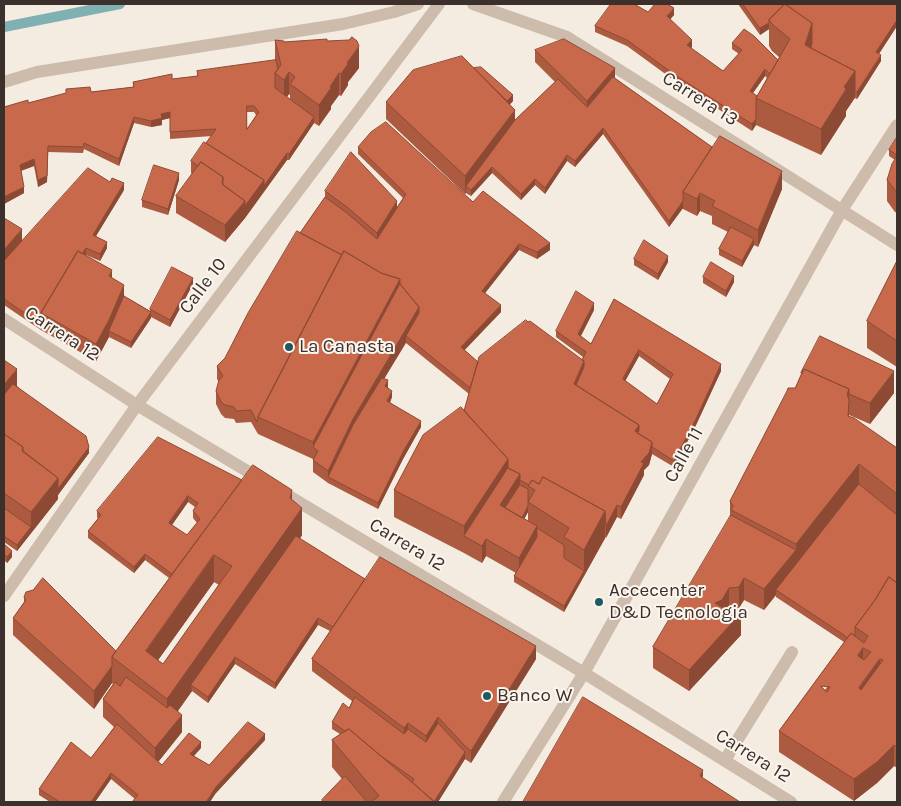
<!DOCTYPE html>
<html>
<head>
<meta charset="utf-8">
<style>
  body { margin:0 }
  #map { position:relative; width:901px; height:806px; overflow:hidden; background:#f4ebe1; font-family:Karla,sans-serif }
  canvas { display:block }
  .frame { position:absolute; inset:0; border:5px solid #3b302b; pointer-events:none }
</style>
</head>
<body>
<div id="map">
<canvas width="901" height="806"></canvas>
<div class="frame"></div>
</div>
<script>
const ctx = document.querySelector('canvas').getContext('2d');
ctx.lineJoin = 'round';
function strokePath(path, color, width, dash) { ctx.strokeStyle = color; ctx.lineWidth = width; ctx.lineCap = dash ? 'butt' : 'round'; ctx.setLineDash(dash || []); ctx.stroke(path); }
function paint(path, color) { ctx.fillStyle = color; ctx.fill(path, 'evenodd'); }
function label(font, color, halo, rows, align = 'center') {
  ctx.font = font + ' Karla,sans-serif'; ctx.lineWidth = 4; ctx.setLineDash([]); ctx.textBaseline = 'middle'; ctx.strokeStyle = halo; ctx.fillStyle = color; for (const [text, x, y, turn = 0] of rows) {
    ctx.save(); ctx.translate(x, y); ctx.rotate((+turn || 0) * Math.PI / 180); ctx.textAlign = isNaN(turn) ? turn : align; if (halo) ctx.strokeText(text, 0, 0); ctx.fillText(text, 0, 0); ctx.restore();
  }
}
const stream = new Path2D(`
  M4,27L120,4`);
const minor = new Path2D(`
  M473,4L567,37L897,245
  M4,82L37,72L343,24L394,12L418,4
  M4,319L137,405L584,673L791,802
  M4,596L137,405L439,4
  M725,760L792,652
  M503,802L584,673L842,210L897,125`);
const wall = new Path2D(`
  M738,4H897V26L879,54L881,61L857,99L855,98L846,111V116L821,155L756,125L752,131L675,81L627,46L595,32V26L648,12L674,15L670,19L692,47L690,48L723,71L739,54L732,49V43L778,60L779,57L772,51L769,46V29L760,35ZM765,76L767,78L757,96L753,93Z
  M275,40L284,42L327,41L359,68L348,82V85L341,96L339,95L331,106V109L319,126L314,123L289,160H287L245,218L225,242L176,213V196L192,174L191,173V161L206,143L212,136L170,139V118L162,120V125L151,127L134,123L119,166L84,149L83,153L48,152L47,182L38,187L34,166L21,171L24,193L4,204V107L91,92L133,87V82L172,79L197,76V71L275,60ZM289,94L290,95V99L287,97ZM247,112H254L256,115L247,129Z
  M535,50L615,78L712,147L782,189L758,247L754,245L742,267L719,255V249L728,232L712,224V216L700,211L697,216L683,209V208L669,227L603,134L575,167L567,161L545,194L535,185L521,200L492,173L471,196L466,193L465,194L386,119V102L474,68L513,101L510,104L515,120L555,82L535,62Z
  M897,137V213L895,212L887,201V180L895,160L889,156V150Z
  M358,147L473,202L550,250L537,259L519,250L485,293L501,312L464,350L478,362L582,360L583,357L556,337V331L594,310L581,336L591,344L614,299L721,371L696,425L674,467L652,454L649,465L644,470V475L621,519L617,517L564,612L514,582V576L516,573L486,556L482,563L464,553L394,517V490L464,411L469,394L406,343L384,379L392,397L390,403L421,427L403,459L378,509L328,483L313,472V459L258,434L251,422L236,423L234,419L225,418L221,414L216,404V391L219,382L217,379V366L225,358L300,233L325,197V191L397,207L403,198L358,154ZM639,356L670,379L657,404L625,381ZM528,512V521L524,519Z
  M179,180L168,215L142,207V200Z
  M124,190L96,236L107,248L100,261L86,255L85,256L112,278L124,296L150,311V309L193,284L170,327L151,317V318L131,348L109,337L96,361L41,330L4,305V218L22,240Z
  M634,259L668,262L658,280L634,265Z
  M897,261V367L867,348V321Z
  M703,277L734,282L726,297L703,283Z
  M4,360L17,386L89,453L58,495V499L17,551L4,542Z
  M801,373L894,393L870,424L849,415V416L897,448V768L894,766L877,783L854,801L779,752V731L844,642L776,597V595L764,610L744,600L739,608L732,609L741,635L689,691L653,668V647L730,518V501L795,388L801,375ZM821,686L827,687L825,690Z
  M242,480L292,499L302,535L300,539L365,579L536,659L471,763L465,759L438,802H322V800L342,779L332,767V740L340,734L332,729V722L349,708L352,701L312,671V659L330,631L318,625L275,689L235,664L208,703L192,691L178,711L182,732L158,762L162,765L201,748L194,756L209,765L265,740L216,793L135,799L111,779L95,802H50L39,795V789L91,758L114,727L103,717V699L113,684L112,683L94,709L13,635V618L24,602V597L116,651L169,578L145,560L134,573L88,538V531L98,519L97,517V511ZM188,502L195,507L193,511V518L197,523L187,535L172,525ZM214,582L219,585L163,664L158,660Z
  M4,545L12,557L7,563L4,560Z`);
const shadedWall = new Path2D(`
  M674,8V15L667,23V16Z
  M897,20V26L876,58V52Z
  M769,23V29L760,35V28Z
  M812,23V49L805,45Z
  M692,40V47L687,52V45Z
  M359,46V68L348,82V85L341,96V74L347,63Z
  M881,55V61L857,99V92Z
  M615,68V81L587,113V101Z
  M765,69V76L750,97V91Z
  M855,71V97L846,111V116L821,155V129L844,87Z
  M289,72V94L284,101V80Z
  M339,73V95L331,106V109L319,126V105L330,87Z
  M513,95V101L501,114V107Z
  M515,110V127L466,186V193L465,194V176Z
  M170,112V118L162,120V125L151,127V121L161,114Z
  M134,117V123L119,166V159Z
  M314,117V123L289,160V154Z
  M756,119V125L752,131V124Z
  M603,128V134L575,167V161Z
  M48,146L47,182L38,187V180Z
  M287,153V160L245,218L225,242V225Z
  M567,155V161L545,194V188Z
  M34,159V166L20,171V165Z
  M492,167V173L471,196V190Z
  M782,171V189L758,247V230Z
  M179,173V180L168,215V209Z
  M535,179V185L521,200V194Z
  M124,183V190L93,241V235Z
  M24,187V193L4,204V197Z
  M700,193V211L697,216V199Z
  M397,201V213L377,245V233Z
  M683,201V208L669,227V221Z
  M22,229V246L4,267V250Z
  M754,239V245L742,267V261Z
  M107,242V248L100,261V254Z
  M550,243V250L537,259V252Z
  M519,244V250L482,297V291Z
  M86,248V255L48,317Z
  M668,256V262L658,280V274Z
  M112,270V288L109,276Z
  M734,276V282L726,297V291Z
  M193,278V284L170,327V320Z
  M400,279V296L313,447V459V442Z
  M124,285V302L109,331V337L96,361V344Z
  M594,303V310L578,341V334Z
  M501,305V312L461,354V347Z
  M419,307V319L406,336V342L353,431L328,477V471L353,419Z
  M151,312V318L131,348V342Z
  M639,350V356L623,385V379Z
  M584,361V373L574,390V384Z
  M721,364V371L696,425L674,467V461Z
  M17,369V386L4,402V385Z
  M894,371V393L870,424V403Z
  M388,380V387L385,392V386Z
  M849,389V416L848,417L847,394Z
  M392,391V397L387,408V401Z
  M421,421V427L403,459L378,509V503L403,452Z
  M639,425V437L635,431Z
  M652,442V454L649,465L644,470V475L621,519V507L641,462Z
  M89,447V453L58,495V499L17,551V545L31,527V512L58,478Z
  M508,459V485L464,536V526Z
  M859,464V491L776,590V595L764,610V589L796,550V544Z
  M520,474V491L503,518L500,505Z
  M292,490V517L302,508V535L195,687L191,685L192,691L167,726V699L290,498Z
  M188,496V502L169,529V523Z
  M617,505V517L606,538V526Z
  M528,506V512L521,525V518Z
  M605,511V538L564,612V606L584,571V550Z
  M537,526V543L519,575V558Z
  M486,539V556L482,563V546Z
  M12,551V557L7,563V557Z
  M145,554V560L134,573V567Z
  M214,555V582L146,677V651Z
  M744,578V600L739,608V587Z
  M729,588V609L722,622L715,603Z
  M741,613V635L689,691V670Z
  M318,618V625L275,689V683Z
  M536,646V659L471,763V751Z
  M863,648V669L858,656Z
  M235,657V664L208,703V697Z
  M880,659V680L859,710V688Z
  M112,666V683L94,709V691Z
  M182,715V732L155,766V748Z
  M438,717V729L426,749V736Z
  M408,723V735L404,740V728Z
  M265,734V740L216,793L210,802H206L216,787Z
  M201,742V748L190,760V754Z
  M894,745V766L877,783L854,801V779Z
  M465,752V759L438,802H434Z
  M703,770V776L700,783V776Z
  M111,773V779L95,802H91Z`);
const building = new Path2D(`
  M611,4H634L648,12L655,4H667L674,8L667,16L692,40L687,45L723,71L742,50L732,43L744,29L754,36L778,60L770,74L765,69L750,91L757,96L756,98V119L752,124L675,75L627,40L595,26Z
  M743,4H897V20L876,52L881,55L857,92L855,91V71L811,48L812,43V23L785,4L769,20V23L760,28Z
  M785,4L812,23L805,45L855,71L844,87L846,89L845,91L821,129L756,98L790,39L772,24L769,20Z
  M352,37L357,41L359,46L347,63L348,64L341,74L339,73L330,87L331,88L319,105L290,84L295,77L289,72L284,80L275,73L281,65L275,40L284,41V42L327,39V41L349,40Z
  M564,39L615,68L587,101L535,50Z
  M462,56L515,110L465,176L386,102L413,70Z
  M276,60L278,69L275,73V88L314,117L289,154L287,153L264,186V180L206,143L216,129L170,132V112L161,114L162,118L151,121L134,117L119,159L84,143L83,147L48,146L47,176L38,180L34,159L20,165L24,187L4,197V107L28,100V103L66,93V89L90,87L91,92L134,87L133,82L172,74V79L198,76L197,71ZM247,106H254L259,112L247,129Z
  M481,67L513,95L507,101L474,68Z
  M613,77L712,147L683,192V201L669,221L603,128L575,161L567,155L545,188L535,179L521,194L492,167L471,190L466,186L515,120L558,79L587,107Z
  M386,122L473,202L483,191L550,243L537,252L519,244L482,291L501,305L461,347L478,362L470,388L406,336L419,313V307L400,284V279L381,273L344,251L342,255L300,233L325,197L347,213L377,239L406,194L358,147L371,132Z
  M720,136L782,171L758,230L712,206L715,201L700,193L697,199L683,192Z
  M897,137V155L889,150Z
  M204,142L264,180L245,206V201L223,185V177L201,162L198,166L191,161Z
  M351,152L397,201L377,233L347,207L325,191Z
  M897,156V192L895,190L887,180L892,164Z
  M201,162L223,177L222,184L245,201L225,225L176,196Z
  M154,165L179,173L168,209L142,200Z
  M88,168L110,182L112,178L124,183L93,235L107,242L100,254L86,248L82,254L78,251L41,313V324L4,299V261Z
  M4,218L22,229L4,250Z
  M731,227L754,239L742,261L719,249Z
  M297,231L342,255L258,417L257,422L251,410L236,411L234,407L225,405L221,402L216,391L219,380L223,376L217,366L225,358L248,313Z
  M644,240L668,256L658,274L634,259Z
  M78,251L112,270L109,276L124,285L109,320L96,344L41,313Z
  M344,251L381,273L400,279L313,442L258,417Z
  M897,261V341L867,321Z
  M711,262L734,276L726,291L703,277Z
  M172,267L193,278L170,320L150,309Z
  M400,284L419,307L353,419L328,471L313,460L318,451L313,447L315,443Z
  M576,291L594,303L578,334L591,344L614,299L721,364L696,419L674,461L652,447V442L637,433L639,431V425L576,385L584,367V361L582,360L586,352L556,331ZM639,350L673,374L657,404L623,379Z
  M124,296L151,312L131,342L109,331Z
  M526,320L528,322L530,321L584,361L574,384L639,425L635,431L652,442L649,453L641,462L644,463L621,507L617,505L606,526L605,511L543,477L539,484L532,480L529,485L520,480V474L508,468V459L464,411L479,357Z
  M820,336L894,371L870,403L849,394V389L804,369L802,374L801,373Z
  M4,360L17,369L4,385Z
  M804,369L849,389L847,394L849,400L848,416L854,418L897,448V494L859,464L796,544L731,510L733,506L730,501L787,391L788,388H795Z
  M382,378L388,380L385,386L392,391L387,401L421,421L403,452L378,503L328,477L353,425Z
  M13,384L86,436L89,447L58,489V478L23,451V447L4,434V395Z
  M461,407L508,459L464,526L394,490L423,435Z
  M4,434L23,447L22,451L58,478L31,512L4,493Z
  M158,437L242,480L172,574L145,554L134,567L88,531L101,515L97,511ZM188,496L198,503L193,511L200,519L187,535L169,523Z
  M253,465L292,490L290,498L302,508L167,699L112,657ZM214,555L232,566L163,664L146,651Z
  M508,468L520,474L500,505L537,526L519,558L486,539L482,546L464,536Z
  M543,477L605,511L584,550L564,537L569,528L528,502L535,490L528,486L532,480L539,484Z
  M859,484L897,515V583L889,577L875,600L855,627V636L851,633L847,638L844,635L776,590Z
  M520,485L528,489V506L522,518L505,508Z
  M4,508L31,527L17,545L4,536Z
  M731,515L796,550L764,589L744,578L739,587L729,588L722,600L715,603L723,608L728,606L741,613L689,670L653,647Z
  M537,528L564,545V558L584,571L564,606L514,576L537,537Z
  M296,536L365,579L333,627L318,618L275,683L235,657L208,697L191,685Z
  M4,544L12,551L7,557L4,554Z
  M380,557L536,646L471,751L465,746L438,717L426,736L408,723L404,728L312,659Z
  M889,577L897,583V747L894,745L877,762L854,779L779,731L851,633L864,643L868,636L855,627L875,600ZM863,648L871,652L864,660L858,656ZM880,659L883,660L861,690L859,688ZM821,686L830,687L827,692Z
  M43,578L116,651L112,657V666L94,691L13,618L26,600L24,597L26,592L33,590Z
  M126,677L167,708L170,705L182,715L155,748L103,699L115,682L120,686Z
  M355,697L404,734L408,729L426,742L438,723L465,752L434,802L412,782L414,779L381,756L349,729L345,731L332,722L343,703L349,708Z
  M583,697L703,770L700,776L740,802H523Z
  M248,722L265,734L216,787L206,802H132L138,795L111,773L91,802H60L39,789L71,742L91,758L117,724L162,765L189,733L201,742L190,754L209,765Z
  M349,729L435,802H371L379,796L332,740Z
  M345,776L367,802H323L322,800Z`);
const markers = [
  [289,347,5,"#1f5a5e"],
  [599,602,5,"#1f5a5e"],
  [487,696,5,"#1f5a5e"]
];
const streetNames = [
  ["Carrera 13",700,99,32],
  ["Calle 10",203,286,-53],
  ["Carrera 12",62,334,33],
  ["Calle 11",684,455,-61],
  ["Carrera 12",407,545,31],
  ["Carrera 12",753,756,32]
];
const poiNames = [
  ["La Canasta",299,347],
  ["Accecenter",609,591],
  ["D&D Tecnologia",609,613],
  ["Banco W",497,696]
];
strokePath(stream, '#7fb0b2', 10);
strokePath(minor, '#cdbbac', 12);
paint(wall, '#ac5a40');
paint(shadedWall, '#8c4a34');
paint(building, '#c8694b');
strokePath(building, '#8c4a34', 1);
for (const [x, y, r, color] of markers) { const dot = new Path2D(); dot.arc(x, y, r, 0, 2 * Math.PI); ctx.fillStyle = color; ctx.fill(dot); strokePath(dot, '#fbf5ee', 2); }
label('19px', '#3b302b', '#fbf5ee', streetNames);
label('19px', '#3b302b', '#fbf5ee', poiNames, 'left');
</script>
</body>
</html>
